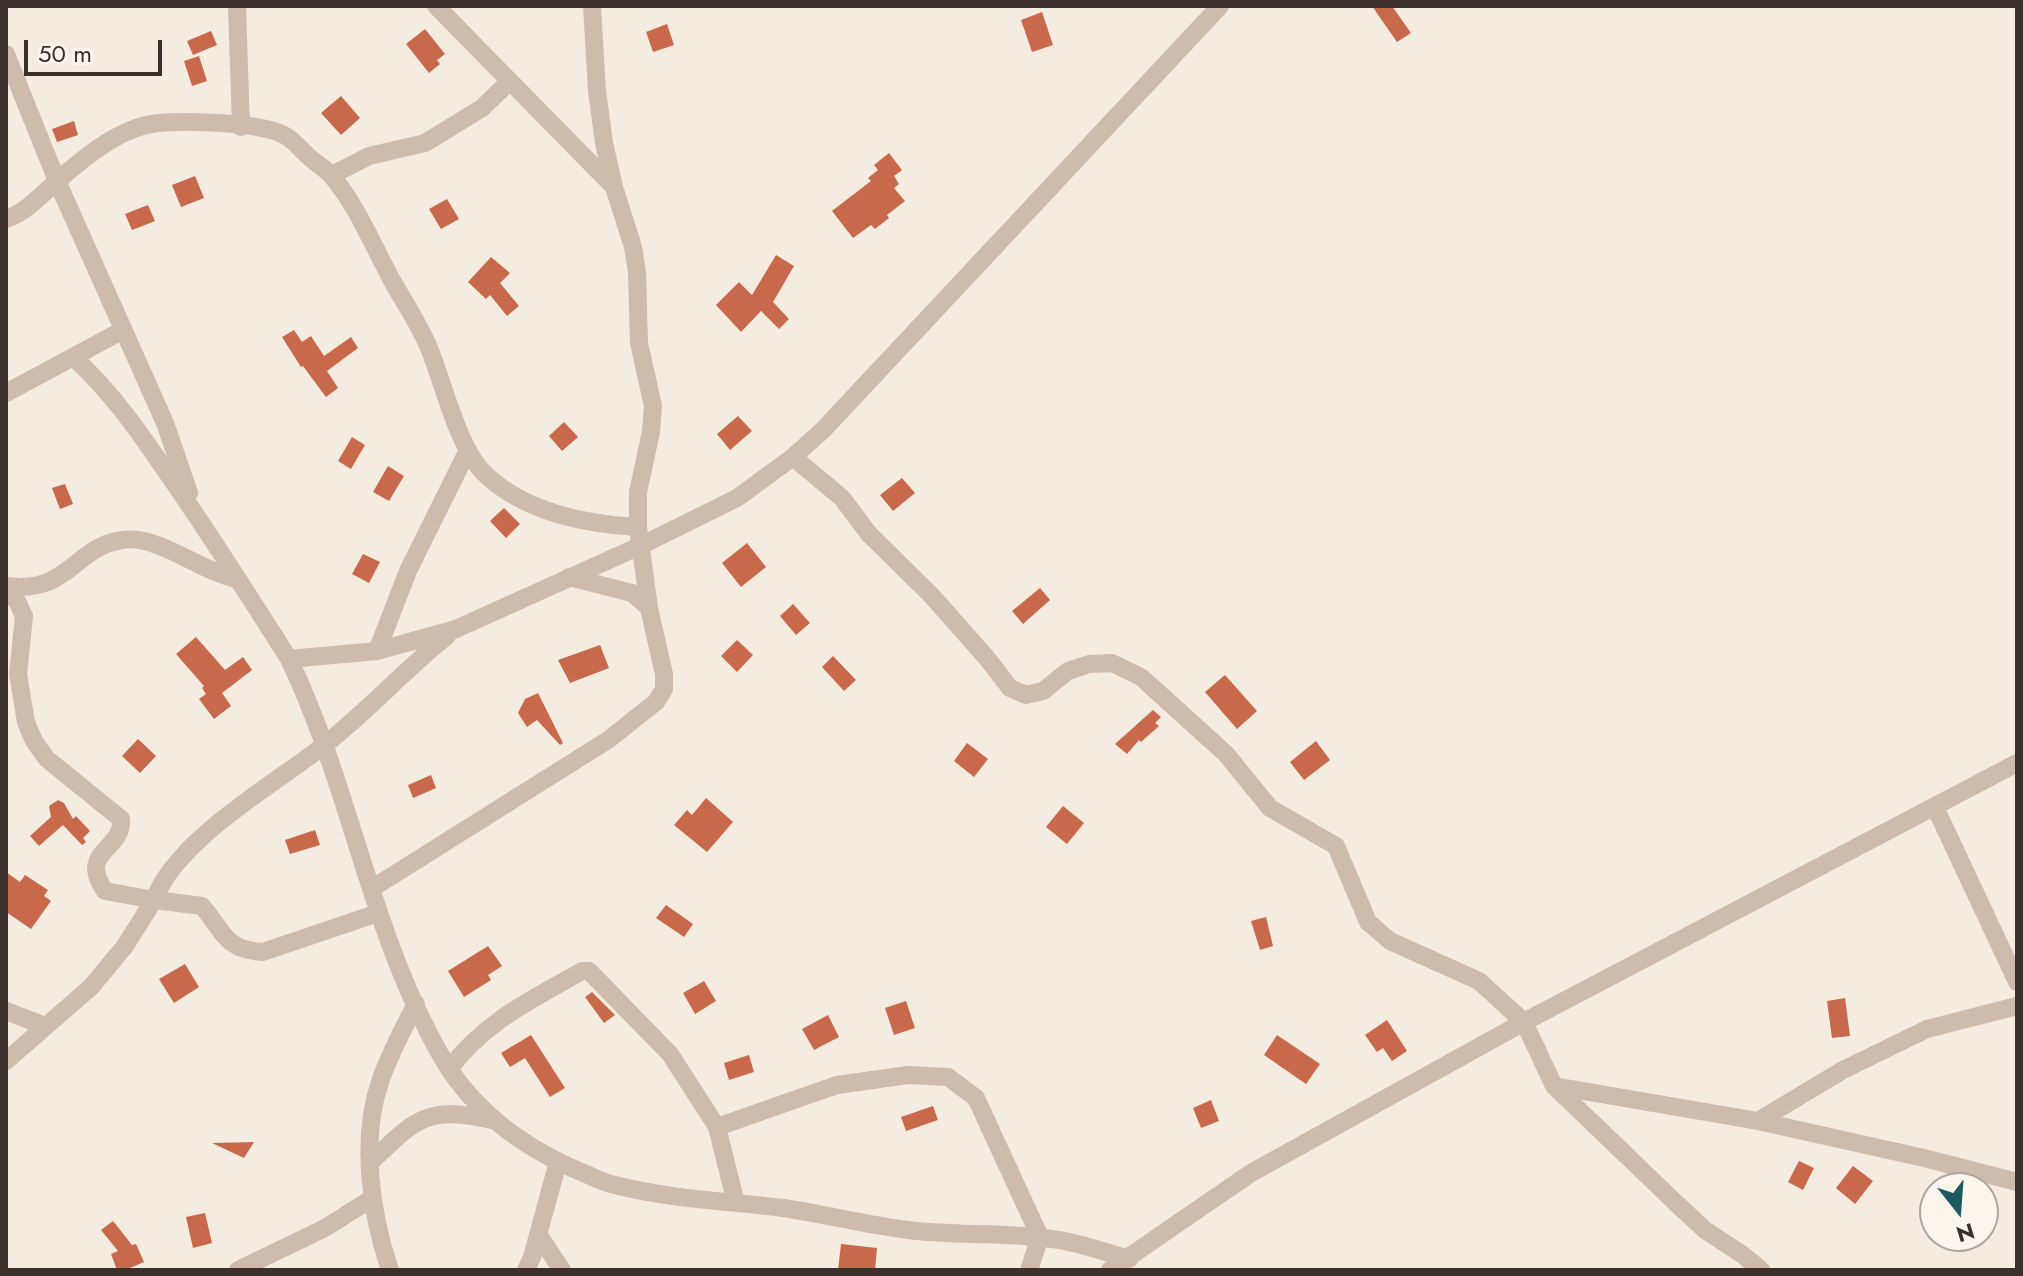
<!DOCTYPE html>
<html>
<head>
<meta charset="utf-8">
<style>
  body { margin:0 }
  #map { position:relative; width:2023px; height:1276px; overflow:hidden; background:#f4ebe1; font-family:Jost,sans-serif }
  canvas { display:block }
  .frame { position:absolute; inset:0; border:8px solid #3b302b; pointer-events:none }
  .north { position:absolute; left:1919px; top:1172px; width:80px; height:80px; box-sizing:border-box; background:#fbf5ee; border:2px solid #aea6a0; border-radius:50%; rotate:163deg; font-size:22px; font-weight:700; line-height:32px; text-align:center; color:#3b302b }
  .north::after { content:''; display:block; margin:auto; width:28px; height:36px; background:#1f5a5e; clip-path:polygon(50% 0,100% 100%,50% 72%,0 100%) }
  .scale { position:absolute; left:24px; top:40px; width:138px; height:36px; box-sizing:border-box; border:4px solid #3b302b; border-top:0; padding-left:10px; font-size:24px; line-height:28px; white-space:nowrap; color:#3b302b; -webkit-text-stroke:6px #fbf5ee; paint-order:stroke }
</style>
</head>
<body>
<div id="map">
<canvas width="2023" height="1276"></canvas>
<div class="frame"></div>
<div class="north">N</div>
<div class="scale">50 m</div>
</div>
<script>
const ctx = document.querySelector('canvas').getContext('2d');
ctx.lineJoin = 'round';
function paint(path, color) { ctx.fillStyle = color; ctx.fill(path, 'evenodd'); }
function strokePath(path, color, width, dash) { ctx.strokeStyle = color; ctx.lineWidth = width; ctx.lineCap = dash ? 'butt' : 'round'; ctx.setLineDash(dash || []); ctx.stroke(path); }
const building = new Path2D(`
  M1372,6H1392L1411,33L1397,42Z
  M1042,12L1053,45L1032,52L1021,20Z
  M667,24L674,45L653,52L646,32Z
  M425,29L445,54L437,60L440,64L429,73L406,44Z
  M211,31L217,45L193,55L187,41Z
  M199,56L207,81L192,86L184,61Z
  M341,96L360,118L341,135L321,113Z
  M74,121L78,135L57,142L52,129Z
  M889,153L902,170L894,176L899,184L894,188L905,201L887,215L889,218L875,229L871,225L853,238L832,211L871,181L868,178L878,170L874,165Z
  M195,176L204,198L181,207L172,185Z
  M447,199L459,219L441,229L429,209Z
  M148,205L155,221L132,230L125,214Z
  M776,255L794,266L773,302L789,319L779,329L761,311L741,332L716,305L739,282L752,295Z
  M491,257L510,273L500,283L519,306L507,316L490,295L486,299L468,282Z
  M294,330L302,342L311,336L324,356L351,337L358,348L327,371L338,388L326,397L303,366L301,367L282,337Z
  M738,416L752,431L730,450L717,434Z
  M564,422L578,437L562,451L549,436Z
  M352,437L365,445L351,469L338,461Z
  M388,466L404,476L389,501L373,492Z
  M902,478L915,493L893,511L880,495Z
  M65,484L73,504L60,509L52,488Z
  M504,508L520,524L506,538L490,521Z
  M747,543L766,567L741,587L722,563Z
  M363,554L380,562L369,583L352,574Z
  M1040,588L1050,600L1023,624L1012,611Z
  M793,604L810,623L796,635L780,616Z
  M196,637L225,670L243,657L252,670L222,693L231,706L214,719L199,699L206,694L202,688L204,686L176,654Z
  M737,640L753,655L737,672L721,656Z
  M600,645L609,668L570,683L558,660Z
  M833,656L856,680L844,691L822,667Z
  M1225,675L1257,711L1237,729L1205,692Z
  M538,693L563,743L560,745L537,720L527,727L518,713L525,699Z
  M1153,710L1161,717L1155,723L1159,726L1141,742L1139,740L1127,754L1115,744Z
  M138,739L156,756L140,773L122,756Z
  M1316,741L1330,760L1304,780L1290,762Z
  M967,743L988,759L974,777L954,761Z
  M431,775L436,788L413,798L408,785Z
  M706,798L733,822L707,852L674,825L687,810L692,815Z
  M58,800L64,803L73,819L76,816L90,831L83,838L86,842L82,845L63,825L39,846L30,836L51,817L49,806Z
  M1063,806L1084,823L1067,844L1046,827Z
  M315,830L320,845L290,854L285,840Z
  M6,872L20,882L25,875L48,890L44,896L51,901L31,929L6,912Z
  M666,905L693,924L684,937L656,918Z
  M1266,917L1273,946L1260,950L1251,921Z
  M488,946L502,966L488,975L491,980L464,997L448,971Z
  M185,964L199,987L174,1003L159,979Z
  M704,981L716,1001L695,1014L683,993Z
  M592,992L615,1015L604,1023L585,997Z
  M1845,998L1850,1036L1832,1038L1827,1001Z
  M906,1001L915,1028L894,1035L885,1008Z
  M828,1015L839,1037L814,1050L802,1029Z
  M1387,1020L1407,1051L1392,1061L1383,1048L1377,1052L1365,1035Z
  M531,1035L565,1088L550,1097L525,1058L510,1067L501,1053Z
  M1277,1035L1320,1064L1306,1084L1264,1055Z
  M749,1055L754,1072L729,1080L724,1063Z
  M1211,1100L1219,1121L1201,1128L1193,1108Z
  M933,1106L938,1120L906,1131L901,1117Z
  M254,1142L244,1158L212,1143Z
  M1799,1161L1814,1168L1803,1190L1788,1182Z
  M1853,1166L1873,1181L1855,1204L1836,1188Z
  M205,1213L212,1243L193,1248L186,1217Z
  M113,1221L132,1245L136,1244L144,1262L125,1270H117L111,1254L118,1251L101,1230Z
  M841,1244L877,1248L875,1270H838Z`);
const street = new Path2D(`
  M237,6L241,127
  M436,6L612,185
  M592,6L597,91L604,143L614,187L633,247L637,272L639,343L653,406L651,432L638,492V527
  M6,54L57,181L165,423L189,493
  M332,175L369,156L425,143L482,108L509,82
  M6,219C26,212 39,197 55,183C80,161 113,133 146,125C174,119 260,122 284,135C294,140 299,148 307,155C314,162 323,167 330,174C356,203 375,250 394,284C406,305 420,326 429,348C443,382 458,446 482,471C522,512 584,524 638,527L649,608L664,674V689L656,702L608,740L371,889
  M73,357L123,330
  M6,393L73,357C113,393 142,436 172,480C213,539 251,599 289,659C350,786 370,931 440,1054C472,1111 522,1147 581,1172C592,1176 603,1183 615,1185C669,1199 727,1201 783,1208C825,1214 866,1225 908,1230C956,1236 1004,1232 1052,1239C1078,1242 1104,1252 1129,1259
  M793,457L842,498L869,534L931,595L986,657L1010,688L1026,695L1043,691L1068,671L1089,664L1112,663L1141,677L1226,754L1270,808L1336,846L1368,922L1390,941L1479,981L1524,1022L1554,1086L1677,1204L1705,1230L1743,1255L1761,1270
  M569,577L632,593L649,608
  M6,586C70,594 74,547 122,540C157,534 201,572 237,579
  M6,588L18,603L24,616L18,674L26,722L34,741L47,759L121,819C124,850 77,851 105,891L154,900C177,839 272,786 323,746C367,712 404,670 447,636
  M377,651L408,571L468,450
  M289,659L377,651L456,629L642,545L737,498L793,457L823,430L1220,6
  M1935,807L2017,982
  M6,1011L45,1026
  M6,1061L91,987L125,946L154,900L202,906C224,932 225,950 263,952L378,913
  M449,1069C487,1020 530,1001 582,971H589L670,1054L717,1127L736,1203
  M1554,1086L1758,1121L1924,1158L2017,1182
  M1758,1121L1843,1070L1927,1029L2017,1006
  M717,1127L837,1085L908,1075L948,1077L976,1098L1040,1237L1029,1270
  M370,1163C415,1119 427,1105 492,1120
  M538,1234L562,1270
  M238,1270L325,1228L371,1199
  M390,1270C371,1214 360,1140 380,1082C389,1055 403,1029 416,1004
  M526,1270L532,1257L558,1162
  M1110,1270L1251,1173L1524,1022L2017,763`);
paint(building, '#c8694b');
strokePath(street, '#cdbbac', 18);
</script>
</body>
</html>
